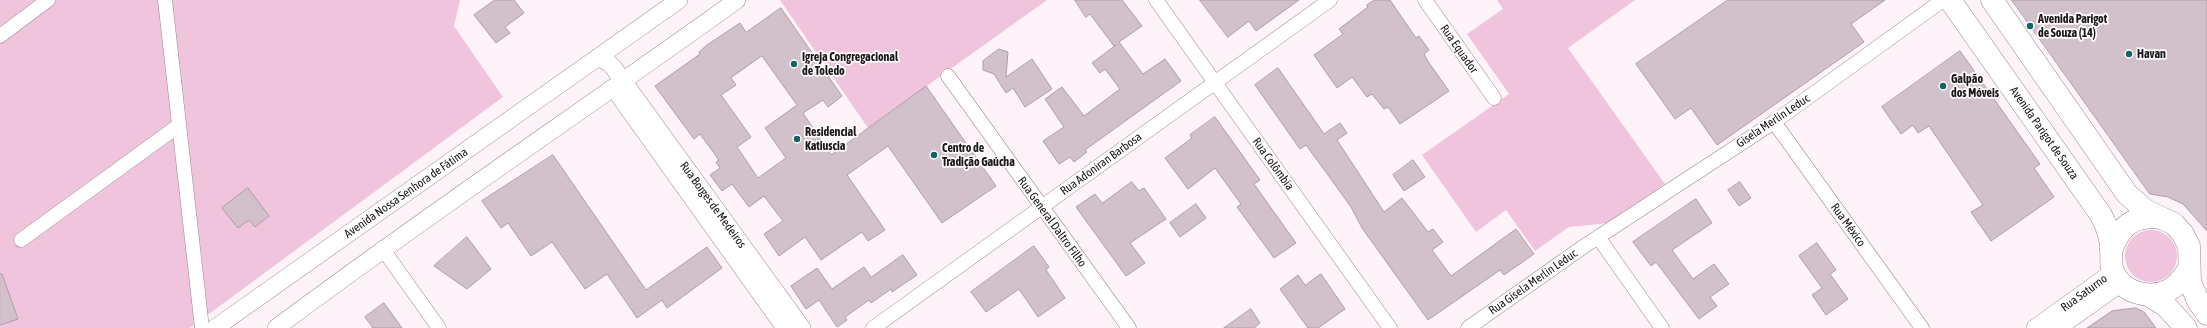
<!DOCTYPE html>
<html>
<head>
<meta charset="utf-8">
<style>
  body { margin:0 }
  canvas { display:block; background:#fef3f9 }
</style>
</head>
<body>
<canvas width="2207" height="328"></canvas>
<script>
const ctx = document.querySelector('canvas').getContext('2d');
ctx.lineJoin = 'round';
function paint(path, color) { ctx.fillStyle = color; ctx.fill(path, 'evenodd'); }
function strokePath(path, color, width, dash) { ctx.strokeStyle = color; ctx.lineWidth = width; ctx.lineCap = dash ? 'butt' : 'round'; ctx.setLineDash(dash || []); ctx.stroke(path); }
function label(font, color, halo, rows, align = 'center') {
  ctx.font = font + ' "Asap Condensed",sans-serif'; ctx.lineWidth = 3.5; ctx.setLineDash([]); ctx.textBaseline = 'middle'; ctx.strokeStyle = halo; ctx.fillStyle = color; for (const [text, x, y, turn = 0] of rows) {
    ctx.save(); ctx.translate(x, y); ctx.rotate((+turn || 0) * Math.PI / 180); ctx.textAlign = isNaN(turn) ? turn : align; if (halo) ctx.strokeText(text, 0, 0); ctx.fillText(text, 0, 0); ctx.restore();
  }
}
const green = new Path2D(`
  M0,0H460L454,26L503,97L190,328H0Z
  M780,0H1047L868,128Z
  M1497,0H1635L1568,48L1665,184L1610,223L1569,227L1535,251L1506,210L1476,232L1422,155L1509,94L1467,34L1503,9Z
  M2125 256a26 26 0 1 1 52 0a26 26 0 1 1-52 0Z`);
const building = new Path2D(`
  M495,0H514L524,13L505,27L510,33L496,43L474,15Z
  M1075,0H1122L1142,26L1119,42L1143,74L1165,59L1181,81L1085,150L1087,152L1074,162L1070,157L1059,164L1043,141L1064,127L1045,99L1062,87L1084,116L1120,89L1105,69L1100,73L1092,63L1116,45L1114,46L1090,14L1086,17Z
  M1200,0H1299L1256,31L1249,21L1228,37Z
  M1375,0H1390L1416,38L1419,36L1429,50L1424,54L1427,60L1449,91L1400,124L1388,107L1384,109L1372,94L1367,97L1352,77L1337,88L1314,55L1343,34L1339,29L1368,7L1367,5Z
  M1728,0H1885L1851,24L1864,42L1717,145L1691,108L1675,119L1636,64Z
  M2012,0H2207V231L2183,204L2168,197L2150,194Z
  M781,8L842,96L828,107L823,100L803,113L831,155L926,86L996,186L942,223L888,146L847,175L885,230L868,241L862,232L821,260L805,237L779,256L764,234L783,221L764,196L749,207L732,184L722,191L710,175L720,168L716,162L719,160L700,134L694,139L655,86L700,54L699,52L707,45L740,23L746,32ZM762,56L797,105L765,128L786,158L758,178L737,147L751,137L721,95L736,85L731,78Z
  M999,49L1008,52L1006,77L1032,59L1052,89L1025,107L1013,88L1006,93L994,74L983,70V61Z
  M1960,51L2040,164L2034,168L2054,197L1991,241L1971,212L1983,205L1929,126L1918,133L1913,125L1901,134L1882,107Z
  M1278,68L1324,134L1340,123L1347,133L1337,140L1384,212L1402,198L1428,232L1433,229L1443,242L1432,250L1451,276L1516,229L1534,254L1504,275L1500,270L1428,320L1362,228L1351,207L1328,175L1306,145L1300,149L1255,85Z
  M1215,117L1260,180L1254,184L1296,243L1274,258L1237,207L1241,204L1215,168L1188,189L1165,158L1192,138L1190,135Z
  M553,155L646,290L707,247L722,268L667,308L662,300L637,318L607,274L585,289L552,242L531,256L508,223L501,228L482,201Z
  M1413,160L1425,177L1404,191L1393,175Z
  M1132,182L1139,191L1144,188L1166,219L1130,243L1145,263L1126,276L1076,207L1095,194L1102,203Z
  M1740,182L1751,198L1739,206L1728,190Z
  M248,188L269,216L255,227L249,220L238,228L222,208Z
  M1696,199L1712,223L1672,250L1693,279L1714,264L1729,284L1710,297L1717,306L1699,319L1656,262L1651,266L1633,242Z
  M1196,204L1206,218L1180,237L1170,223Z
  M467,237L491,269L467,289L434,266Z
  M1817,243L1836,270L1830,274L1848,299L1826,315L1812,295L1822,288L1799,256Z
  M1034,246L1049,267L1046,270L1065,298L1038,317L1019,289L986,312L971,292Z
  M903,255L917,275L892,292L891,289L871,303L869,300L845,317L847,320L837,327L819,300L806,309L791,286L817,268L832,289L864,267L871,277Z
  M0,274H2L18,319L0,325Z
  M1321,274L1345,309L1318,328H1308L1280,289L1298,275L1305,285Z
  M384,303L402,328H373L365,317Z
  M2136,308L2144,312L2156,328H2087L2112,311Z
  M1251,309L1260,323L1254,328H1224Z`);
const minor = new Path2D(`
  M165,0L202,328
  M1156,0L1390,328
  M1425,0L1494,98
  M0,36L48,0
  M948,76L1129,328
  M1774,122L1922,328
  M1598,237L1662,328
  M21,240L178,126
  M382,248L439,328
  M873,328L1330,0
  M1468,328L1583,247L1774,122L1943,0`);
const tertiary = new Path2D(`
  M598,57L609,63L613,67L802,328
  M620,97L785,328
  M215,328L679,0
  M276,328C427,215 584,110 737,0
  M2035,328L2113,272
  M2058,328L2121,283`);
const primary = new Path2D(`
  M1950,0L2101,215C2107,226 2111,237 2111,250C2112,258 2110,264 2113,272C2123,293 2149,300 2169,290C2177,286 2183,278 2188,270
  M1992,0L2127,194L2145,210L2174,224L2183,234L2189,246L2190,282L2198,301L2207,314
  M2111,251C2120,226 2132,216 2159,217
  M2148,295L2165,305L2186,328`);
const markers = [
  [2030,26,4,"#146465"],
  [2129,54,4,"#146465"],
  [794,64,4,"#146465"],
  [1943,86,4,"#146465"],
  [797,139,4,"#146465"],
  [934,155,4,"#146465"]
];
const poiNames = [
  ["Avenida Parigot",2038,19],
  ["de Souza (14)",2038,33],
  ["Havan",2137,54],
  ["Igreja Congregacional",802,57],
  ["de Toledo",802,71],
  ["Galpão",1951,79],
  ["dos Móveis",1951,93],
  ["Residencial",805,132],
  ["Katiuscia",805,146],
  ["Centro de",942,148],
  ["Tradição Gaúcha",942,162]
];
const streetNames = [
  ["Rua Equador",1459,49,55],
  ["Gisela Merlin Leduc",1773,121,-34],
  ["Avenida Parigot de Souza",2044,133,55],
  ["Rua Adoniran Barbosa",1101,164,-36],
  ["Rua Colômbia",1273,164,54],
  ["Avenida Nossa Senhora de Fátima",406,193,-35],
  ["Rua Borges de Medeiros",713,205,54],
  ["Rua General Daltro Filho",1052,222,54],
  ["Rua México",1848,225,54],
  ["Rua Gisela Merlin Leduc",1533,282,-35],
  ["Rua Saturno",2084,293,-36]
];
paint(green, '#f1c4dd');
paint(building, '#d2c0ca');
strokePath(building, '#af9da7', 1);
strokePath(minor, '#988790', 15);
strokePath(tertiary, '#988790', 18);
strokePath(primary, '#988790', 23);
strokePath(minor, '#fff', 14);
strokePath(tertiary, '#fff', 17);
strokePath(primary, '#fff', 22);
for (const [x, y, r, color] of markers) { const dot = new Path2D(); dot.arc(x, y, r, 0, 2 * Math.PI); ctx.fillStyle = color; ctx.fill(dot); strokePath(dot, '#fff', 1.5); }
label('bold 12px', '#1b1418', '#fff', poiNames, 'left');
label('12px', '#1b1418', '#fff', streetNames);
</script>
</body>
</html>
